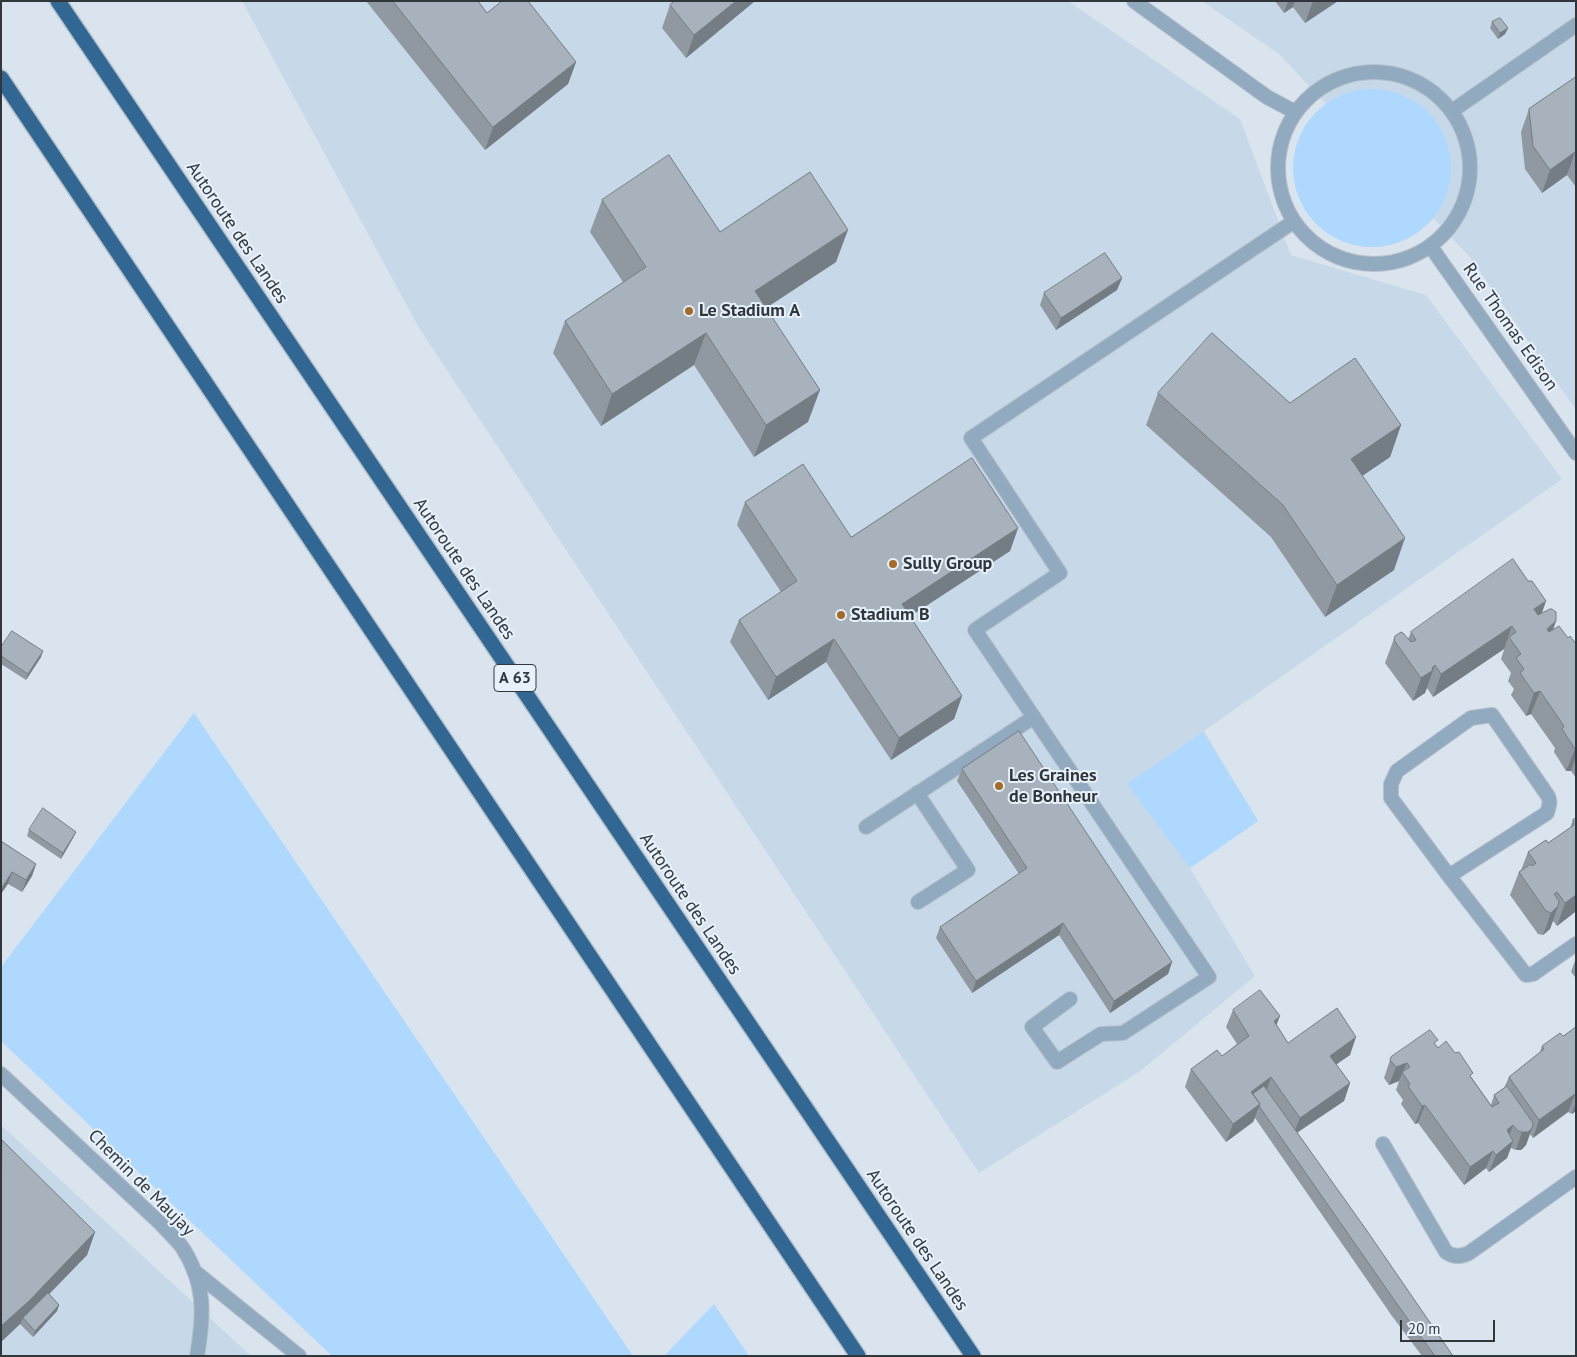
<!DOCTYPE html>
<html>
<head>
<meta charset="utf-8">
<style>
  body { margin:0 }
  #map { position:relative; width:1577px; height:1357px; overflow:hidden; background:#d9e4ef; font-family:"PT Sans",sans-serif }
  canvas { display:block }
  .frame { position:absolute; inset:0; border:2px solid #31363a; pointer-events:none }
  .scale { position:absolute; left:1400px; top:1320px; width:95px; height:22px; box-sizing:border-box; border:2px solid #31363a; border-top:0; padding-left:6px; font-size:15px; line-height:18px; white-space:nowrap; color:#31363a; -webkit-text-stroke:4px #e6f1fc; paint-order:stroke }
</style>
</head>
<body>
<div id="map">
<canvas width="1577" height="1357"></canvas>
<div class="frame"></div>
<div class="scale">20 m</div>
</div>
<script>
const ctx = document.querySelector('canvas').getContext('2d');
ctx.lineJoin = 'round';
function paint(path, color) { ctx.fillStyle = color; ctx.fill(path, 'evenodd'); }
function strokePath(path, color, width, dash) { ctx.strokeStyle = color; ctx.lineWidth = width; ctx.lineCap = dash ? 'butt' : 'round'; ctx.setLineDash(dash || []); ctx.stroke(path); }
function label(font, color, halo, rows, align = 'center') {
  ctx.font = font + ' "PT Sans",sans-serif'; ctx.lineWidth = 4; ctx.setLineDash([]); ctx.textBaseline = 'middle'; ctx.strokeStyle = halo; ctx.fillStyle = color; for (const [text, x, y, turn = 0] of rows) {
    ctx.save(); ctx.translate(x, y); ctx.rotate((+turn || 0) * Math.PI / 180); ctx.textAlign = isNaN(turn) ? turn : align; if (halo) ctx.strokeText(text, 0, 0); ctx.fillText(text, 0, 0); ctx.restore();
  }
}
const built = new Path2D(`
  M242,1H1068L1240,119L1291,255L1426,295L1562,479L1204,731L1258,821L1190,868L1255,976L1139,1072L979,1173L419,328Z
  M1202,1H1576V410L1469,256L1279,54Z
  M1,1125L251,1356H1Z`);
const green = new Path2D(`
  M1293 168a79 79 0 1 1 158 0a79 79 0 1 1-158 0Z
  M194,713L633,1356H332L1,1041V967Z
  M1203,732L1258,821L1190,868L1127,784Z
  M714,1304L749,1356H664Z`);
const service = new Path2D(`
  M917,793L968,870L918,902
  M866,827L1034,717
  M1449,876L1547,813C1549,806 1551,802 1548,796L1492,715L1471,718L1397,771L1391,784V798L1449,876L1526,975L1533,974L1576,944
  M1070,999L1032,1027L1057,1062L1101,1034L1123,1033L1209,977L975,630L1060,573L971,438L1293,222
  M1383,1144L1446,1252C1453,1257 1461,1257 1469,1253L1576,1177
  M194,1271L299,1356`);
const minor = new Path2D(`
  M1134,1L1267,97L1295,112
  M1278 168a96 96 0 1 1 192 0a96 96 0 1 1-192 0Z
  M1452,111L1576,25
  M1431,247L1576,453
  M1,1074L161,1224C168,1232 176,1239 182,1247C206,1284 204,1315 197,1356`);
const motorway = new Path2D(`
  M58,1L973,1356
  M1,78L858,1356`);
const wall = new Path2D(`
  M366,1H478L487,13L576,62L568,84L485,150Z
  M755,1L686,58L662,28L670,5Z
  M1275,1H1338L1305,23L1293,7L1284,13Z
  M1492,22L1508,28L1505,34L1498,39L1490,28Z
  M1576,77V187L1567,175L1542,193L1525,169L1521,132L1529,109Z
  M602,200L720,232L836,262L766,308L808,422L754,457L694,365L601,426L553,353L565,321L623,282L590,232Z
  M1122,278L1117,290L1056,330L1040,305L1044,293Z
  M1158,393L1290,403L1401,425L1390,457L1362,476L1394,570L1325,617L1271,537L1146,425Z
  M745,502L851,537L1018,528L1010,551L910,616L962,696L954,719L891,760L826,662L768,700L730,642L739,620L781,592L737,525Z
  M1528,581L1546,601L1542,613L1556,621L1553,630L1568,638L1576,644V778L1571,771H1566L1554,752L1555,748L1531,714L1526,716L1511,695L1514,689L1508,681L1511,673L1501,659L1504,650V649L1433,697L1427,688L1425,693L1413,701L1385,663L1395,636L1408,639L1411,632Z
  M1,647L41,657L26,680L1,664Z
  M962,769L1172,962L1168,974L1110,1013L1059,935L972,993L936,938L940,927L1019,874L957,781Z
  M1576,818L1575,912L1557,926L1553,921L1550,929L1543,935L1538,934L1510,895L1519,872L1521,870L1528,852L1548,843L1570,828L1573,820Z
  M29,830L76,832L73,838L61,859L27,836Z
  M1,841L36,864L32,876L22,892L8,884Z
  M1576,958V978L1571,972Z
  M1233,1010L1276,1025L1288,1043L1350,1055L1336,1064L1350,1083L1344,1101L1297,1133L1453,1356H1422L1392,1316L1255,1118L1253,1122L1226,1142L1185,1087L1191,1069L1222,1056L1237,1044L1226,1027Z
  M1576,1027V1111L1572,1114L1568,1112L1533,1138L1530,1134L1526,1145L1521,1150H1516L1511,1148L1507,1158L1489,1172L1486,1168L1464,1185L1418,1123L1415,1124L1401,1104L1403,1100L1396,1090L1399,1081L1389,1085L1384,1078L1390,1060L1436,1045L1438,1048L1472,1078L1491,1105L1494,1095L1504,1088L1509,1077L1540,1052L1542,1046L1563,1036Z
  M95,1232L87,1255L49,1294L59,1305L57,1311L33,1337L20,1324L1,1342Z`);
const shadedWall = new Path2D(`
  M736,1H755L686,58L694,35Z
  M1288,1H1295L1293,7L1284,13Z
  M1313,1H1338L1305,23Z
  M1508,28L1505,34L1498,39L1500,33Z
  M576,62L568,84L485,150L493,127Z
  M1575,152L1567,175L1542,193L1550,170Z
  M848,230L836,262L743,323L755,291Z
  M1122,278L1117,290L1056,330L1061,318Z
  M706,333L694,365L601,426L612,394Z
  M820,390L808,422L754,457L766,425Z
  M1401,425L1390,457L1340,491L1351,459Z
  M1018,528L1010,551L894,627L902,604Z
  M1405,538L1394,570L1325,617L1337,585Z
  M1546,601L1538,623L1534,609Z
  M1556,621L1548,643L1547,629Z
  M1512,626L1504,649L1433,697L1441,674Z
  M834,639L826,662L768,700L776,677Z
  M43,651L41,657L26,680L28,674Z
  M1435,665L1425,693L1413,701L1421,678Z
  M1540,691L1531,714L1526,716L1534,693Z
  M962,696L954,719L891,760L899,738Z
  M1576,748V756L1571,771H1566L1575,749Z
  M76,832L73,838L61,859L63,853Z
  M36,864L32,876L22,892L26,880Z
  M12,872L8,884L1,894V889Z
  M1576,895L1575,912L1557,926L1565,903Z
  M1558,906L1550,929L1543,935L1551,913Z
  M1063,923L1059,935L972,993L976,981Z
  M1172,962L1168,974L1110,1013L1114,1001Z
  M1280,1016L1273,1034L1274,1021Z
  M1356,1037L1350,1055L1324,1073L1330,1056Z
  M1407,1063L1399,1081L1389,1085L1396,1067Z
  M1271,1077L1265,1095L1256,1101L1251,1092Z
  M1350,1083L1344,1101L1293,1135L1300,1118Z
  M1575,1094L1568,1112L1533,1138L1539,1120Z
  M1576,1102V1111L1572,1114Z
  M1260,1104L1253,1122L1226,1142L1233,1124Z
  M1425,1105L1418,1123L1415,1124L1422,1106Z
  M1513,1125L1507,1142V1130Z
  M1532,1128L1526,1145L1521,1150H1516L1522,1132Z
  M1513,1141L1507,1158L1489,1172L1496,1155Z
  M1493,1151L1486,1168L1464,1185L1470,1167Z
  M95,1232L87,1255L24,1320L23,1318L20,1324L1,1342V1326Z
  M59,1305L57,1311L33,1337L35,1331Z`);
const building = new Path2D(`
  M393,1H478L487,13L502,1H528L576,62L493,127Z
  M675,1H736L694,35L670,5Z
  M1500,18L1508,28L1500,33L1492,22Z
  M1576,77V153L1575,152L1550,170L1533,146L1529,109Z
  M669,155L720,232L810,172L848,230L755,291L820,390L766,425L706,333L612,394L565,321L646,267L602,200Z
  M1105,253L1122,278L1061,318L1044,293Z
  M1212,333L1290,403L1355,358L1401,425L1351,459L1405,538L1337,585L1283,505L1158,393Z
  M972,458L1018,528L902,604L962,696L899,738L834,639L776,677L739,620L797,581L745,502L803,464L851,537Z
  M1513,559L1528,581H1532L1546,601L1534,609L1538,615L1550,609H1552L1556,612V621L1547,629L1549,632L1559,626L1568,638L1570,636L1576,644V748L1575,749L1562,729L1564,726L1540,691L1534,693L1520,673L1524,669L1516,658L1521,654L1509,637L1516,632L1512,626L1441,674L1435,665L1432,668L1433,670L1421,678L1394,640L1395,636L1401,632L1403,633L1411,642L1416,640L1411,632Z
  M12,631L43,651L28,674L1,656V647Z
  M1019,731L1172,962L1114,1001L1063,923L976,981L940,927L1027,868L962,769Z
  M43,808L76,832L63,853L29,830Z
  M1576,818V895L1565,903L1557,892L1554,894L1559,901L1558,906L1551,913L1546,911L1519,872L1531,864L1532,866L1536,863L1528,852L1546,840L1548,843L1574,825L1573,820Z
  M1,841L36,864L26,880L12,872L1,889Z
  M1260,990L1280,1016L1274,1021L1288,1043L1337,1008L1356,1037L1330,1056L1350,1083L1300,1118L1271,1077L1251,1092L1260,1104L1233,1124L1191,1069L1217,1050L1222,1056L1249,1036L1233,1010Z
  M1576,1027V1095L1575,1094L1539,1120L1509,1077L1544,1049L1542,1046L1560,1033L1563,1036Z
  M1430,1030L1438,1040L1434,1043L1438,1048L1446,1041L1455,1053L1459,1052L1473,1073L1470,1076L1492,1107L1499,1103L1494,1095L1507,1086L1533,1123L1532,1128L1528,1132H1522L1518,1131L1513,1125L1507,1130L1513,1141L1496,1155L1493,1151L1470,1167L1425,1105L1422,1106L1408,1086L1410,1084L1402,1072L1410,1067L1407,1063L1396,1067L1390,1060L1391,1057Z
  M1264,1086L1365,1228L1453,1356H1435L1397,1304L1259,1106L1260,1104L1253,1094Z
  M2,1140L95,1232L29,1301L1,1326Z
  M48,1293L59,1305L35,1331L23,1318Z`);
const markers = [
  [689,311,5,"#a46b29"],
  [893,564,5,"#a46b29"],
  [841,615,5,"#a46b29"],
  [999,786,5,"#a46b29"]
];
const shields = [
  [515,678,42]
];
const shieldNames = [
  ["A 63",515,678]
];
const streetNames = [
  ["Autoroute des Landes",237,233,56],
  ["Rue Thomas Edison",1510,327,55],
  ["Autoroute des Landes",464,569,56],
  ["Autoroute des Landes",690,904,56],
  ["Chemin de Maujay",141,1183,45],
  ["Autoroute des Landes",917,1240,56]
];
const poiNames = [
  ["Le Stadium A",699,311],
  ["Sully Group",903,564],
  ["Stadium B",851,615],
  ["Les Graines",1009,776],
  ["de Bonheur",1009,797]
];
paint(built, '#c7d9e9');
paint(green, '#aed8fd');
strokePath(service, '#b7c1cb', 16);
strokePath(minor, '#b7c1cb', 16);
strokePath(motorway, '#b7c1cb', 18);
strokePath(service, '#92aabf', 14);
strokePath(minor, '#92aabf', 14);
strokePath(motorway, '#326793', 15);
paint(wall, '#9099a2');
paint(shadedWall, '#757d84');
paint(building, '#a7b2bc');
strokePath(building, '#757d84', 1);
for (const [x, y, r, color] of markers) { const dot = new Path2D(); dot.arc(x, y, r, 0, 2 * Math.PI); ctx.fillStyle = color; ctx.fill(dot); strokePath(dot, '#e6f1fc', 2); }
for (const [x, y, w] of shields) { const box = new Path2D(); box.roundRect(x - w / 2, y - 13.5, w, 27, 4); ctx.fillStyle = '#e6f1fc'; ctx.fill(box); strokePath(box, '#31363a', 1); }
label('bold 16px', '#31363a', null, shieldNames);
label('18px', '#31363a', '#e6f1fc', streetNames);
label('bold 18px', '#31363a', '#e6f1fc', poiNames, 'left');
</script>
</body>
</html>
